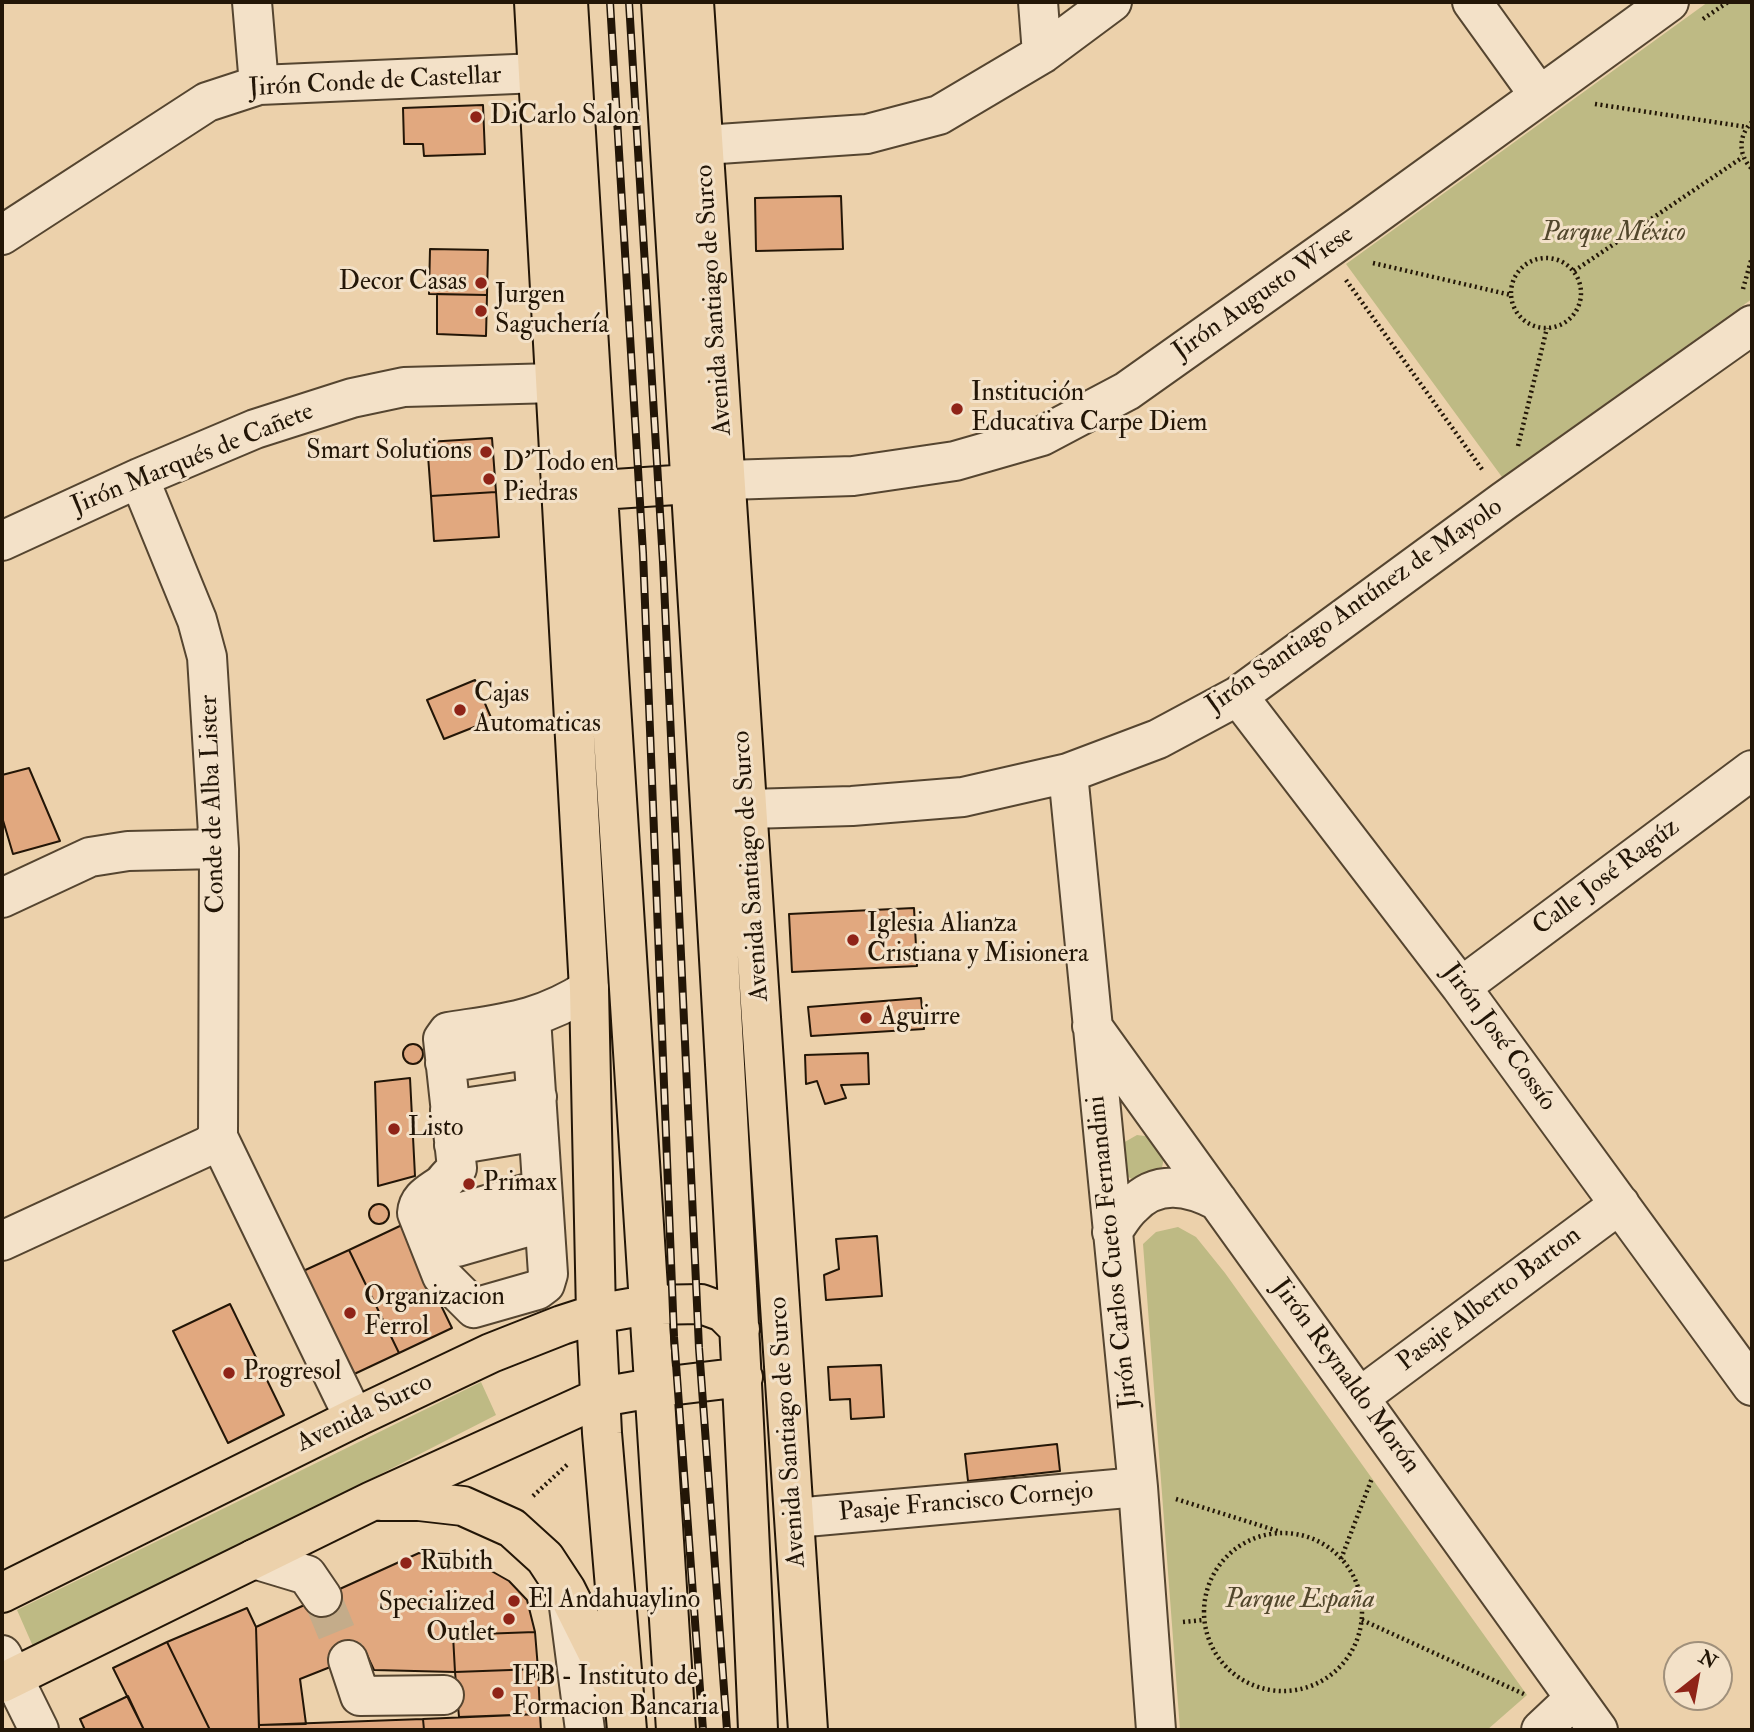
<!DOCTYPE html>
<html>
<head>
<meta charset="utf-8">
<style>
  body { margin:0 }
  #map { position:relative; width:1754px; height:1732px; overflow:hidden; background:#ecd1ab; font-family:"IM FELL Double Pica",serif }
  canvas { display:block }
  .frame { position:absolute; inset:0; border:4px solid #231607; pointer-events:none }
  .north { position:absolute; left:1663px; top:1641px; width:70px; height:70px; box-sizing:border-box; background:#f3e1c8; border:2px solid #a0907b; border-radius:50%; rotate:31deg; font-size:19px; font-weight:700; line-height:28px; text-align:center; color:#231607 }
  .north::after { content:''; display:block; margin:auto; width:24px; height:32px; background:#8f2418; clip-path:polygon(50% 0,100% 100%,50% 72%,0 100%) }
</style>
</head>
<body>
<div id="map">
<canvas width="1754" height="1732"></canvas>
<div class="frame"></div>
<div class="north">N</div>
</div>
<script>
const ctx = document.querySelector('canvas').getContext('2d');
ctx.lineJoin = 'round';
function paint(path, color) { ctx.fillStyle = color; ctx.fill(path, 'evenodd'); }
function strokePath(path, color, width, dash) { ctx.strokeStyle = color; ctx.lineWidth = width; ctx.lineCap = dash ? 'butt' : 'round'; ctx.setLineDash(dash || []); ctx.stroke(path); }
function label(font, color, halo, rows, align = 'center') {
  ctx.font = font + ' "IM FELL Double Pica",serif'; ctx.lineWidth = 6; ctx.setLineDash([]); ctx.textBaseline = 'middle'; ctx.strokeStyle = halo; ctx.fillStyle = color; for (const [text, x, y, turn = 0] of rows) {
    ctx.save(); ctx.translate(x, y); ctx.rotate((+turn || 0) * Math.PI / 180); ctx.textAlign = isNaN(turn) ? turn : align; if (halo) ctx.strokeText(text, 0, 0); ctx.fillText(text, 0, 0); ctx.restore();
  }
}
const green = new Path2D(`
  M1708,2H1752V299L1502,477L1346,264Z
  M1137,1135L1152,1137C1160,1149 1167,1156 1161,1170L1135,1181L1122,1173L1123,1143Z
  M1178,1227L1196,1237L1225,1273L1527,1695L1487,1730H1180L1143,1244L1156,1232Z
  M481,1382L496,1415L35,1651L17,1610Z`);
const building = new Path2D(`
  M483,105L485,154L424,156L423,144H404L403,108Z
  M841,196L843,249L756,251L755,198Z
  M430,249L488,250L487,295L429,294Z
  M437,294L487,295L486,336L437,334Z
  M492,438L496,492L431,496L427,442Z
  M496,492L499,537L434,541L431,496Z
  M475,680L492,720L444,739L427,700Z
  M29,768L60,841L13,854L2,817V775Z
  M914,908L917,966L792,972L789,914Z
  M921,998L924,1029L811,1036L808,1007Z
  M403 1054a10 10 0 1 1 20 0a10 10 0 1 1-20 0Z
  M868,1053L869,1084L841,1085L846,1098L825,1104L817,1081L806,1084L805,1055Z
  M410,1078L415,1176L378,1186L375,1082Z
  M369 1214a10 10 0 1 1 20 0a10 10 0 1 1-20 0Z
  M402,1225L452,1328L399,1353L349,1250Z
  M877,1236L882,1296L826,1300L824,1275L839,1269L836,1239Z
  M349,1250L399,1353L350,1376L301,1272Z
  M230,1304L284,1415L228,1443L173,1331Z
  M881,1365L884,1417L851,1419L850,1399L830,1400L828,1367Z
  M1057,1444L1060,1471L968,1481L965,1454Z
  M419,1553L449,1554L479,1564L509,1581L527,1600L535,1632L453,1635L455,1672L374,1670L366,1653L348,1660L300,1679L306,1724L259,1725L256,1627Z
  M247,1608L256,1627L259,1730H210L167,1642Z
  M535,1632L538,1669L455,1672L453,1635Z
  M167,1642L210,1730H144L113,1668Z
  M538,1669L540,1714L459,1717L455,1672Z
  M128,1696L144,1730H85L80,1719Z
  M540,1714L541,1730H424L423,1719Z
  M423,1719L424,1730H259V1725Z`);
const minorTunnel = new Path2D(`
  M322,1597L348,1660`);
const path = new Path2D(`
  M1703,19L1728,2
  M1595,104L1747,127
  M1752,122C1738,136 1738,155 1752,169
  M1511 293a35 35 0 1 1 70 0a35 35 0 1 1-70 0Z
  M1373,263L1511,295
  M1574,271L1743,157
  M1346,280L1484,472
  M1743,289L1752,257
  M1518,446L1547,328
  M533,1496L568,1464
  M1176,1499L1281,1532
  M1204 1612a79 79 0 1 1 158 0a79 79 0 1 1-158 0Z
  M1341,1559L1372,1478
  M1362,1620L1526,1695
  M1183,1622L1203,1620`);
const minor = new Path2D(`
  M252,2L259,85
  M1038,2L1042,54
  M1472,2L1539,95
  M704,145L867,134L939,115L1042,54L1112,2
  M2,235L207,102L259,85L538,73
  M727,480L853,476L955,461L1042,436L1127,391L1364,223L1669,2
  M2,541L139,478L255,429L352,398L404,387L556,383
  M1238,696L1461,987L1752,1386
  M1068,773L1138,1487L1156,1730
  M749,809L852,806L963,797L1068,773L1158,739L1238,696L1504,501L1752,325
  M2,898L90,857L128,851L219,849
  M1461,987L1752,770
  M1092,1026L1598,1730
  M445,1063L533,1049
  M450,1110L537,1097
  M218,1137L354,1418
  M454,1145L538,1131
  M441,1185C430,1193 418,1198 417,1213L442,1276L474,1308L537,1290L545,1284L548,1274L531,1018
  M442,1207C436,1186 443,1183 457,1168L443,1039L448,1032C504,1023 540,1021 589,989
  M445,1217L542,1189
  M1112,1232C1118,1224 1124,1213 1132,1206C1157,1179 1189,1186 1218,1201
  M2,1241L208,1146L218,1137L219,849L207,657L197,620L139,478
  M457,1247L544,1222
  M1360,1397L1620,1204
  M795,1518L1138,1487
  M254,1559L307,1575L322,1597
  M568,1599L585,1730
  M2,1655L39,1730
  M348,1660L360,1696L444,1695
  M1541,1730L1575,1698`);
const major = new Path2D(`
  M534,2L589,989L596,1314L602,1433L627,1730
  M568,2C605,578 635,1154 676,1730
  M661,2C696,578 734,1154 758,1730
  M694,2L808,1730
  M600,490L690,484
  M381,1501H419L463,1506L512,1528L545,1558L566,1590L615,1688
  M2,1593L354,1418L491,1353L562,1325L596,1314L647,1305L701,1304L723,1312L740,1329
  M2,1683L372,1501L601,1397L652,1388L743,1377`);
const rail = new Path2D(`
  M610,2L643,553L674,1337L703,1730
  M629,2L663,562L699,1348L727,1730`);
const markers = [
  [476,117,7,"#8f2418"],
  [481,283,7,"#8f2418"],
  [481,311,7,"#8f2418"],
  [957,409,7,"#8f2418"],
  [486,452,7,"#8f2418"],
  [489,479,7,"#8f2418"],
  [460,710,7,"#8f2418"],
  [853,940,7,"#8f2418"],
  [866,1018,7,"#8f2418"],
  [394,1129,7,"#8f2418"],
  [469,1184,7,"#8f2418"],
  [350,1313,7,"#8f2418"],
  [229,1373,7,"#8f2418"],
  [406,1563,7,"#8f2418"],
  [514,1601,7,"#8f2418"],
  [509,1619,7,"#8f2418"],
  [498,1693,7,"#8f2418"]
];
const streetNames = [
  ["Jirón Conde de Castellar",375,83,-3],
  ["Jirón Augusto Wiese",1264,294,-35],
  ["Avenida Santiago de Surco",715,300,-94],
  ["Jirón Marqués de Cañete",193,460,-22],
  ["Jirón Santiago Antúnez de Mayolo",1355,607,-35],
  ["Conde de Alba Lister",214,804,-92],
  ["Avenida Santiago de Surco",752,866,-94],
  ["Calle José Ragúz",1607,878,-37],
  ["Jirón José Cossío",1498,1038,54],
  ["Jirón Carlos Cueto Fernandini",1114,1252,-96],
  ["Pasaje Alberto Barton",1490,1300,-37],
  ["Jirón Reynaldo Morón",1345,1377,54],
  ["Avenida Surco",365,1414,-26],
  ["Avenida Santiago de Surco",789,1432,-94],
  ["Pasaje Francisco Cornejo",966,1503,-5]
];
const poiNames = [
  ["DiCarlo Salon",490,117],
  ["Decor Casas",467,283,"right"],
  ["Jurgen",495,296],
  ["Saguchería",495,326],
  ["Institución",971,394],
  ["Educativa Carpe Diem",971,424],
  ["Smart Solutions",472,452,"right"],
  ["D'Todo en",503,464],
  ["Piedras",503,494],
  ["Cajas",474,695],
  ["Automaticas",474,725],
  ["Iglesia Alianza",867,925],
  ["Cristiana y Misionera",867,955],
  ["Aguirre",880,1018],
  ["Listo",408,1129],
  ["Primax",483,1184],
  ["Organizacion",364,1298],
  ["Ferrol",364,1328],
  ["Progresol",243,1373],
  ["Rubith",420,1563],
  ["El Andahuaylino",528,1601],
  ["Specialized",495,1604,"right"],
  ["Outlet",495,1634,"right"],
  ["IFB - Instituto de",512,1678],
  ["Formacion Bancaria",512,1708]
];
const parkNames = [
  ["Parque México",1614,234],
  ["Parque España",1300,1601]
];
paint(green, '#beba84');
paint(building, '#e1a87f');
strokePath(building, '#231607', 2);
strokePath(minorTunnel, '#c4ac8a', 38, [38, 19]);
strokePath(minor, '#554530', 42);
strokePath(major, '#231607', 42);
strokePath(path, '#231607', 4.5, [2, 3.5]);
strokePath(minor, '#f3e1c8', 38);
strokePath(major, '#ecd1ab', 38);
strokePath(rail, '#231607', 8);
strokePath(rail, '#f3e1c8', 5, [16]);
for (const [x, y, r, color] of markers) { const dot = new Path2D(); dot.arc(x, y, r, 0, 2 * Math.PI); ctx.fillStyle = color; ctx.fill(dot); strokePath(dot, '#f3e1c8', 2.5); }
label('26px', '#231607', '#f3e1c8', streetNames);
label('26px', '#231607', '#f3e1c8', poiNames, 'left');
label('italic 26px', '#52472c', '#f3e1c8', parkNames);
</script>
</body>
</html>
